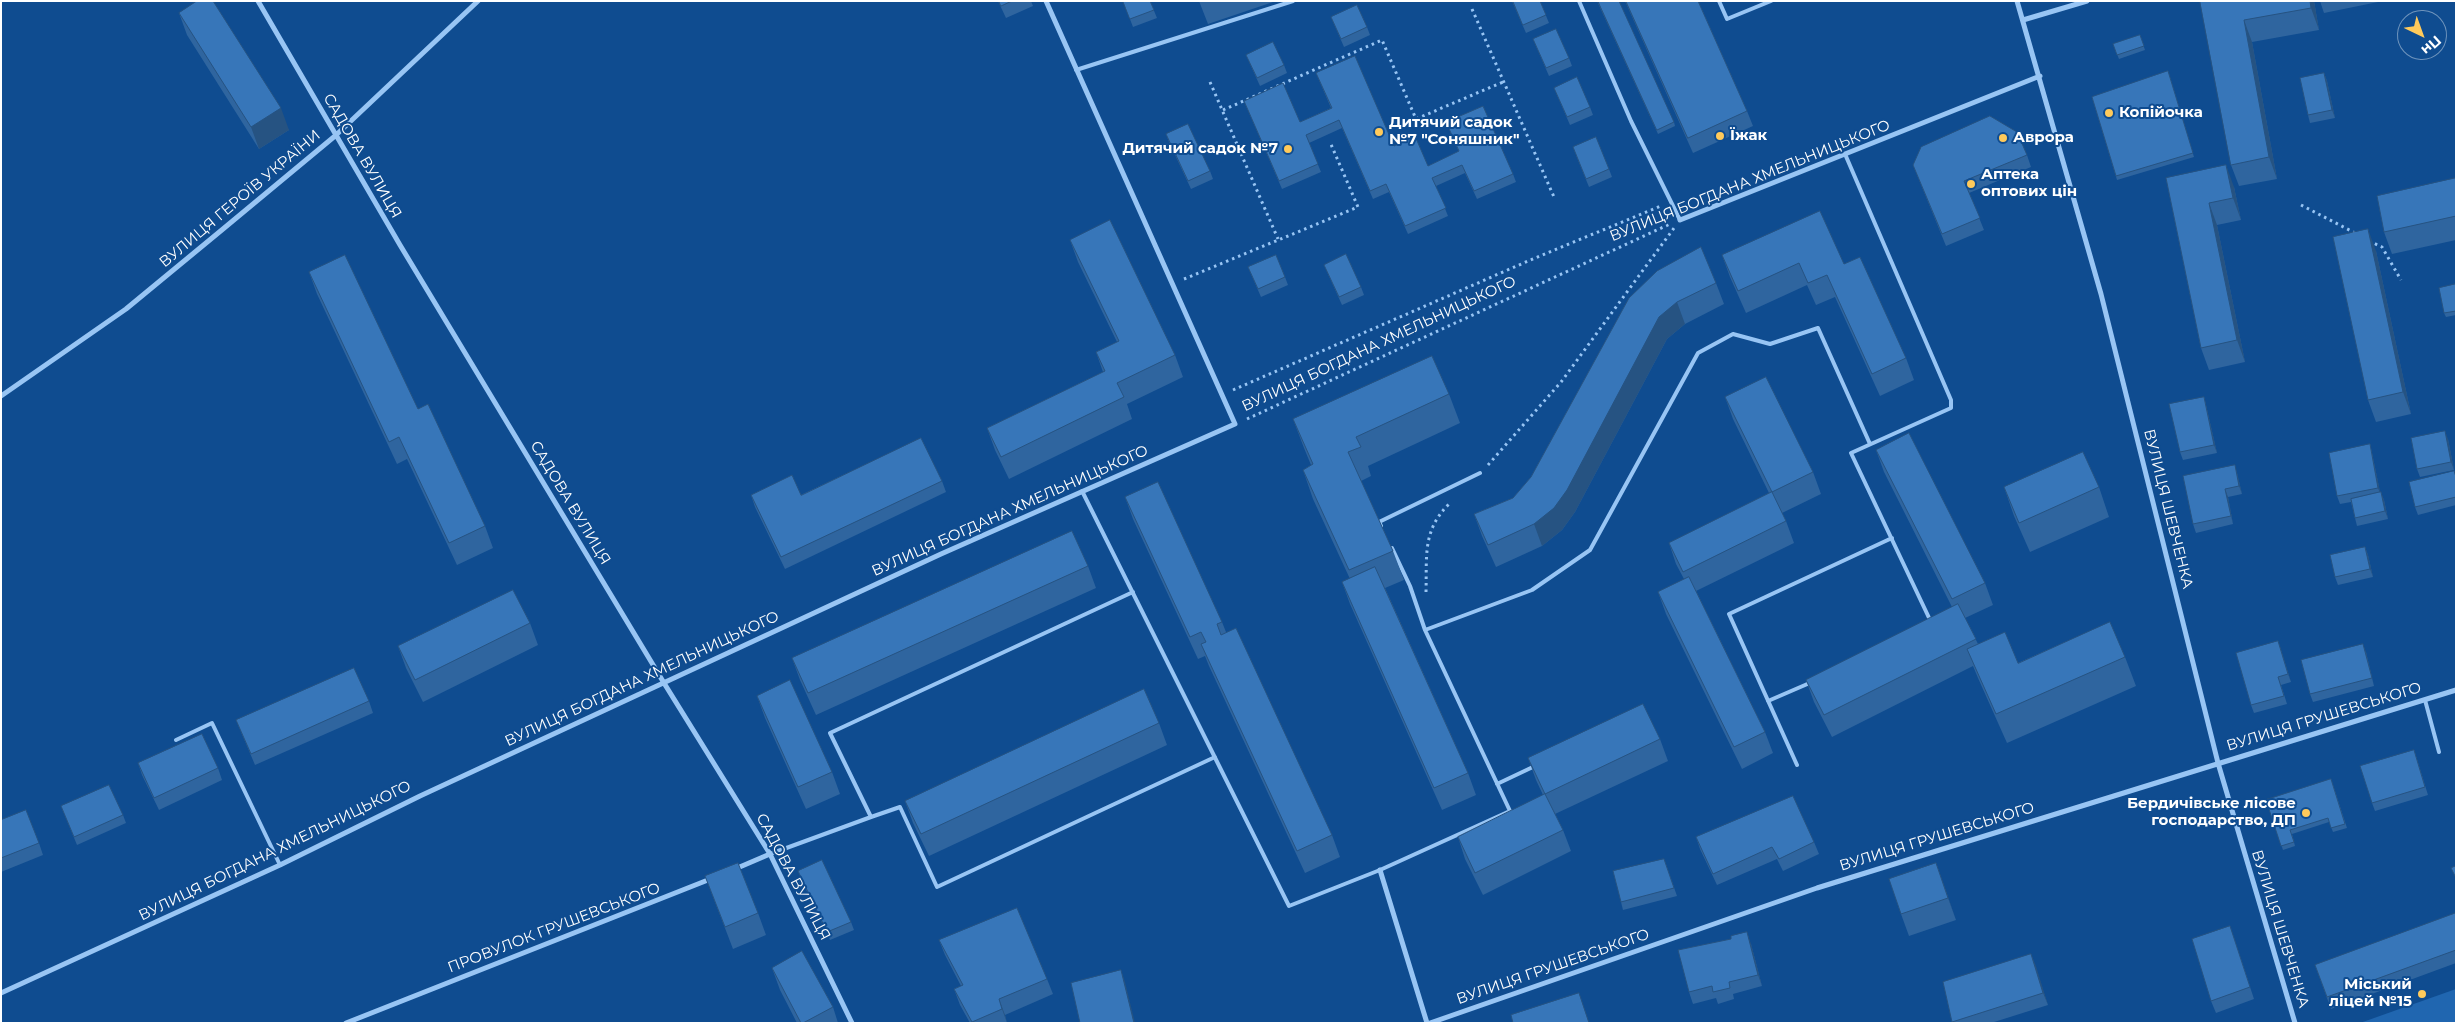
<!DOCTYPE html>
<html>
<head>
<meta charset="utf-8">
<style>
  body { margin:0 }
  #map { position:relative; width:2457px; height:1024px; overflow:hidden; background:#0f4c90; font-family:Montserrat,sans-serif }
  canvas { display:block }
  .frame { position:absolute; inset:0; border:2px solid #fff; pointer-events:none }
  .north { position:absolute; left:2397px; top:10px; width:50px; height:50px; box-sizing:border-box; background:#0f4c90; border:1px solid #6f94bc; border-radius:50%; rotate:138deg; font-size:14px; font-weight:700; line-height:20px; text-align:center; color:#fff }
  .north::after { content:''; display:block; margin:auto; width:18px; height:22px; background:#ffca5b; clip-path:polygon(50% 0,100% 100%,50% 72%,0 100%) }
</style>
</head>
<body>
<div id="map">
<canvas width="2457" height="1024"></canvas>
<div class="frame"></div>
<div class="north">Пн</div>
</div>
<script>
const ctx = document.querySelector('canvas').getContext('2d');
ctx.lineJoin = 'round';
function paint(path, color) { ctx.fillStyle = color; ctx.fill(path, 'evenodd'); }
function strokePath(path, color, width, dash) { ctx.strokeStyle = color; ctx.lineWidth = width; ctx.lineCap = dash ? 'butt' : 'round'; ctx.setLineDash(dash || []); ctx.stroke(path); }
function label(font, color, halo, rows, align = 'center') {
  ctx.font = font + ' Montserrat,sans-serif'; ctx.lineWidth = 4; ctx.setLineDash([]); ctx.textBaseline = 'middle'; ctx.strokeStyle = halo; ctx.fillStyle = color; for (const [text, x, y, turn = 0] of rows) {
    ctx.save(); ctx.translate(x, y); ctx.rotate((+turn || 0) * Math.PI / 180); ctx.textAlign = isNaN(turn) ? turn : align; if (halo) ctx.strokeText(text, 0, 0); ctx.fillText(text, 0, 0); ctx.restore();
  }
}
const green = new Path2D(`
  M2456,989V1023H2360Z`);
const path = new Path2D(`
  M1472,9L1554,197
  M1210,82L1278,239
  M1223,110L1382,40L1416,119L1503,82
  M2301,205L2357,234
  M2369,241L2382,247L2401,280
  M1184,279L1358,207L1330,142
  M1233,390L1535,258L1661,206
  M1247,419L1670,224
  M1488,465L1561,382L1674,228
  M1426,592C1427,556 1422,530 1450,503`);
const lane = new Path2D(`
  M1579,1L1631,121L1680,220
  M1719,1L1727,19L1771,1
  M1076,70L1293,1
  M1845,154L1951,400V408L1851,453L1931,622
  M1082,491L1289,906L1380,870L1510,811L1425,630L1410,586L1392,548
  M1381,526L1379,522L1480,473
  M1425,630L1532,590L1590,550L1698,353L1733,334L1770,344L1818,328L1870,444
  M2425,700L2439,752
  M1768,701L1812,682
  M176,740L212,723L280,865
  M1797,765L1729,614L1892,538
  M1497,784L1535,766
  M871,817L900,807L937,887L1215,757
  M770,854L871,817L830,733L1133,592`);
const street = new Path2D(`
  M258,1L400,245L664,683L770,854L852,1023
  M2017,1L2101,294L2218,763L2295,1023
  M2023,20L2087,1
  M1680,220L2040,76
  M1,396L126,309L223,229L335,136L478,1
  M735,869L770,854
  M1380,870L1427,1023
  M1,993L280,865L420,796L941,554L1235,424L1046,1
  M346,1023L713,878
  M1430,1023L1817,888L2456,690`);
const wall = new Path2D(`
  M998,1H1031L1033,6L1006,18Z
  M1123,1H1150L1157,18L1133,27Z
  M1199,1H1276L1208,24Z
  M1512,1H1540L1549,23L1526,33Z
  M1597,1L1674,122L1675,126L1658,134Z
  M1625,1H1698L1747,111L1753,126L1693,153Z
  M2200,1H2314L2319,30L2252,42L2277,179L2239,186L2231,165Z
  M2320,1H2383L2324,13Z
  M179,13L289,130L259,149L187,35Z
  M1331,17L1367,27L1370,35L1344,47Z
  M2140,35L2145,50L2119,59L2113,44Z
  M1533,39L1569,58L1572,66L1549,76Z
  M1246,55L1284,65L1287,73L1260,86Z
  M2168,71L2194,157L2117,180L2092,97Z
  M1316,73L1394,146L1428,166L1459,152L1446,122L1513,174L1516,182L1477,199L1465,173L1436,186L1448,216L1408,234L1389,192L1373,199L1342,128L1309,143L1321,172L1282,189L1244,101L1300,122L1331,108Z
  M2324,73L2327,81L2335,118L2310,123L2308,115Z
  M1554,88L1590,107L1593,115L1570,125Z
  M1166,134L1210,171L1213,179L1191,189L1169,142Z
  M1576,155L1609,169L1612,177L1589,187Z
  M2027,155L2031,167L1969,193L1984,230L1946,246L1913,165Z
  M2166,178L2234,187L2241,220L2217,225L2245,362L2209,370L2201,348Z
  M2456,178V240L2392,254L2384,232Z
  M1070,240L1175,355L1183,377L1127,404L1132,419L1009,479L995,450L987,428L1103,372L1096,352L1117,342L1078,262Z
  M2376,251L2411,414L2376,422L2368,400Z
  M1722,255L1844,264L1906,358L1914,380L1880,396L1835,297L1816,305L1807,285L1746,313L1730,277Z
  M1324,265L1361,287L1364,295L1342,305Z
  M1248,267L1285,277L1288,285L1261,297Z
  M309,272L418,409L485,526L493,548L457,565L407,459L397,464L317,294Z
  M1716,283L1724,304L1685,324L1667,339L1575,512L1562,530L1542,546L1496,567L1482,536L1474,514L1513,498L1531,477L1629,298Z
  M2456,284V315L2446,317L2444,313Z
  M1449,394L1460,423L1368,466L1371,476L1361,481L1393,551L1404,580L1385,588L1468,773L1476,795L1442,810L1350,604L1342,582L1350,579L1313,499L1303,470L1311,465L1304,448L1293,419Z
  M1725,397L1813,472L1821,494L1782,513L1786,521L1794,543L1696,591L1765,732L1773,753L1742,769L1666,614L1658,592L1684,579L1676,564L1669,543L1769,493L1733,419Z
  M2204,397L2206,405L2217,453L2183,460L2180,452Z
  M2448,439L2454,470L2420,477L2417,469Z
  M2370,444L2372,453L2380,492L2384,500L2388,519L2357,526L2351,502L2340,504L2337,496Z
  M1876,450L1985,583L1993,605L1965,618L1978,644L2018,663L2125,657L2136,686L2007,743L1978,678L1973,666L1832,737L1814,702L1806,680L1952,607L1884,472Z
  M2454,471L2456,475V505L2418,515L2415,507Z
  M2237,473L2242,494L2228,497L2233,524L2196,533L2193,524Z
  M942,481L946,492L785,569L755,507L751,495H801Z
  M2004,487H2099L2109,517L2030,552L2014,516Z
  M1125,497L1222,622L1226,632L1332,835L1340,857L1305,873L1209,666L1205,656L1198,659L1133,519Z
  M2365,547L2368,555L2373,577L2338,585L2335,577Z
  M1088,566L1096,588L816,715L800,680L792,658Z
  M530,623L538,645L423,702L406,668L398,646Z
  M2278,641L2291,682L2281,685L2287,704L2254,713L2251,705Z
  M2366,652L2374,686L2313,702L2310,694Z
  M757,696L832,772L840,794L806,809L765,718Z
  M369,701L373,713L255,765L236,720Z
  M1159,723L1167,745L929,856L913,823L905,801Z
  M1660,739L1668,761L1555,814L1563,830L1571,851L1483,895L1465,859L1458,837L1543,795L1536,780L1528,758Z
  M2414,750L2428,795L2375,811L2372,803Z
  M138,763L218,768L222,780L159,810L142,775Z
  M2331,779L2347,828L2333,832L2329,822L2292,834L2295,846L2283,850L2266,800Z
  M61,806L123,815L126,823L77,845Z
  M1,820L39,843L43,855L1,872Z
  M1696,837L1814,842L1819,854L1783,871L1777,859L1717,885L1700,849Z
  M1664,859L1677,896L1623,910L1621,902Z
  M1936,863L1956,920L1909,936L1901,914Z
  M798,871L851,922L854,930L830,940L801,879Z
  M705,876L758,913L766,935L733,949Z
  M2456,913V963L2331,1009L2315,965Z
  M2234,938L2254,999L2216,1013L2211,1001Z
  M939,940L1047,979L1053,994L1005,1015L1007,1023H970L960,1005L954,989L961,986L945,955Z
  M1751,944L1762,986L1733,994L1734,999L1718,1004L1716,998L1693,1004L1689,992Z
  M2031,954L2048,1005L1991,1023H1953L1943,982Z
  M772,968L833,1007L838,1023H797L780,990Z`);
const shadedWall = new Path2D(`
  M2310,1H2314L2319,30L2311,8Z
  M2244,20L2252,42L2277,179L2269,157Z
  M2324,73L2327,81L2335,118L2332,110Z
  M281,108L289,130L259,149L251,127Z
  M2226,165L2234,187L2241,220L2233,198Z
  M2209,203L2217,225L2245,362L2237,340Z
  M2368,229L2376,251L2411,414L2403,392Z
  M1677,302L1685,324L1667,339L1575,512L1562,530L1542,546L1534,524L1659,317Z
  M2204,397L2206,405L2217,453L2214,445Z
  M2445,431L2448,439L2454,470L2451,462Z
  M2370,444L2372,453L2381,496L2378,488Z
  M2235,465L2237,473L2242,494L2239,486Z
  M2225,489L2228,497L2233,524L2231,516Z
  M2381,492L2384,500L2388,519L2385,511Z
  M2365,547L2368,555L2373,577L2370,569Z
  M2278,641L2281,649L2291,682L2288,674Z
  M2363,644L2366,652L2374,686L2372,678Z
  M1936,863L1944,885L1956,920L1948,898Z
  M1747,932L1751,944L1762,986L1758,975Z
  M2031,954L2036,966L2048,1005L2043,993Z
  M1121,970L1125,982L1135,1023H1134Z
  M999,999L1005,1015L1007,1023L1002,1009Z`);
const building = new Path2D(`
  M197,1H213L281,108L251,127L179,13Z
  M999,1H1012L1001,6Z
  M1123,1H1150L1154,10L1130,19Z
  M1513,1H1540L1546,15L1523,25Z
  M1598,1H1619L1674,122L1657,130Z
  M1626,1H1698L1747,111L1688,138Z
  M2200,1H2310L2311,8L2244,20L2269,157L2231,165Z
  M1357,5L1367,27L1341,39L1331,17Z
  M1556,29L1569,58L1546,68L1533,39Z
  M2140,35L2144,46L2117,55L2113,44Z
  M1273,42L1284,65L1257,78L1246,55Z
  M1355,56L1394,146L1415,136L1428,166L1459,151L1446,122L1483,106L1513,174L1474,191L1462,165L1432,178L1446,208L1405,226L1386,184L1370,191L1339,120L1306,135L1318,164L1279,181L1244,101L1283,83L1300,122L1332,108L1316,73Z
  M2168,71L2193,153L2116,176L2092,97Z
  M2324,73L2332,110L2308,115L2300,78Z
  M1577,77L1590,107L1567,117L1554,88Z
  M1990,116L2017,132L2027,155L1964,181L1980,218L1942,234L1913,165L1921,147Z
  M1188,124L1210,171L1188,181L1166,134Z
  M1596,137L1609,169L1586,179L1573,147Z
  M2226,165L2233,198L2209,203L2237,340L2201,348L2166,178Z
  M2456,178V216L2384,232L2377,196Z
  M1820,211L1844,264L1860,257L1906,358L1872,374L1827,275L1808,283L1799,263L1738,291L1722,255Z
  M1110,220L1175,355L1117,383L1124,397L1001,457L987,428L1105,371L1096,352L1119,341L1070,240Z
  M2368,229L2403,392L2368,400L2333,237Z
  M1701,247L1716,283L1677,302L1659,317L1567,490L1554,508L1534,524L1488,545L1474,514L1513,498L1531,477L1629,298L1657,271Z
  M1346,254L1361,287L1339,297L1324,265Z
  M345,255L418,409L428,404L485,526L449,543L399,437L389,442L309,272Z
  M1276,255L1285,277L1258,289L1248,267Z
  M2456,284V311L2444,313L2439,288Z
  M1432,356L1449,394L1356,437L1361,447L1348,452L1393,551L1349,570L1303,470L1313,464L1293,419Z
  M1766,377L1813,472L1772,492L1725,397Z
  M2204,397L2214,445L2180,452L2169,404Z
  M2445,431L2451,462L2417,469L2411,438Z
  M1909,433L1985,583L1952,599L1876,450Z
  M921,438L942,481L781,557L751,495L792,475L801,495Z
  M2370,444L2378,488L2337,496L2329,453Z
  M2083,452L2099,487L2019,523L2004,487Z
  M2235,465L2239,486L2225,489L2231,516L2193,524L2183,476Z
  M2454,471L2456,477V497L2415,507L2409,482Z
  M1158,482L1222,622L1217,624L1221,635L1236,628L1332,835L1297,851L1201,644L1206,642L1201,632L1190,637L1125,497Z
  M1772,492L1786,521L1683,572L1669,543Z
  M2381,492L2385,511L2355,518L2351,499Z
  M1072,531L1088,566L808,693L792,658Z
  M2365,547L2370,569L2335,577L2330,555Z
  M1375,567L1468,773L1434,788L1342,582Z
  M1689,577L1765,732L1734,747L1658,592Z
  M513,590L530,623L415,680L398,646Z
  M1958,604L1976,639L1824,715L1806,680Z
  M2110,622L2125,657L1996,714L1967,649L2005,632L2018,663Z
  M2278,641L2288,674L2278,677L2284,696L2251,705L2236,653Z
  M2363,644L2372,678L2310,694L2301,660Z
  M354,668L369,701L251,754L236,720Z
  M790,680L832,772L798,787L757,696Z
  M1144,689L1159,723L921,834L905,801Z
  M1643,704L1660,739L1545,794L1528,758Z
  M202,734L218,768L154,798L138,763Z
  M2414,750L2425,787L2372,803L2360,766Z
  M2331,779L2345,824L2331,828L2328,818L2290,830L2294,842L2281,846L2266,800Z
  M109,785L123,815L74,837L61,806Z
  M1545,794L1563,830L1475,873L1458,837Z
  M1793,796L1814,842L1779,859L1772,847L1713,874L1696,837Z
  M26,810L39,843L1,858V820Z
  M1664,859L1674,888L1621,902L1613,871Z
  M822,860L851,922L827,932L798,871Z
  M738,863L758,913L725,927L705,876Z
  M1936,863L1948,898L1901,914L1889,879Z
  M2456,866V878L2451,868Z
  M1017,908L1047,979L999,999L1002,1009L972,1022L954,989L963,985L939,940Z
  M2456,913V950L2327,997L2315,965Z
  M2230,926L2250,987L2211,1001L2192,939Z
  M1747,932L1758,975L1729,982L1730,988L1713,992L1712,986L1689,992L1678,950L1731,939V936Z
  M802,951L833,1007L803,1023H801L772,968Z
  M2031,954L2043,993L1952,1022L1943,982Z
  M1121,970L1134,1023H1080L1071,983Z
  M1579,993L1589,1023H1513L1511,1015Z`);
const markers = [
  [2109,113,5,"#ffca5b"],
  [1379,132,5,"#ffca5b"],
  [1720,136,5,"#ffca5b"],
  [2003,138,5,"#ffca5b"],
  [1288,149,5,"#ffca5b"],
  [1971,184,5,"#ffca5b"],
  [2306,813,5,"#ffca5b"],
  [2422,994,5,"#ffca5b"]
];
const poiNames = [
  ["Копійочка",2119,113],
  ["Дитячий садок",1389,123],
  ["№7 \"Соняшник\"",1389,140],
  ["Їжак",1730,136],
  ["Аврора",2013,138],
  ["Дитячий садок №7",1278,149,"right"],
  ["Аптека",1981,175],
  ["оптових цін",1981,192],
  ["Бердичівське лісове",2296,804,"right"],
  ["господарство, ДП",2296,821,"right"],
  ["Міський",2412,985,"right"],
  ["ліцей №15",2412,1002,"right"]
];
const streetNames = [
  ["САДОВА ВУЛИЦЯ",362,156,60],
  ["ВУЛИЦЯ БОГДАНА ХМЕЛЬНИЦЬКОГО",1750,181,-22],
  ["ВУЛИЦЯ ГЕРОЇВ УКРАЇНИ",240,199,-40],
  ["ВУЛИЦЯ БОГДАНА ХМЕЛЬНИЦЬКОГО",1379,344,-25],
  ["САДОВА ВУЛИЦЯ",570,503,59],
  ["ВУЛИЦЯ ШЕВЧЕНКА",2168,509,76],
  ["ВУЛИЦЯ БОГДАНА ХМЕЛЬНИЦЬКОГО",1010,511,-24],
  ["ВУЛИЦЯ БОГДАНА ХМЕЛЬНИЦЬКОГО",642,679,-25],
  ["ВУЛИЦЯ ГРУШЕВСЬКОГО",2324,717,-17],
  ["ВУЛИЦЯ ГРУШЕВСЬКОГО",1937,837,-17],
  ["ВУЛИЦЯ БОГДАНА ХМЕЛЬНИЦЬКОГО",275,851,-26],
  ["САДОВА ВУЛИЦЯ",793,877,62],
  ["ПРОВУЛОК ГРУШЕВСЬКОГО",554,928,-21],
  ["ВУЛИЦЯ ШЕВЧЕНКА",2280,929,73],
  ["ВУЛИЦЯ ГРУШЕВСЬКОГО",1553,967,-19]
];
paint(green, '#2066b0');
strokePath(path, '#98c5f4', 3, [2.5, 4]);
strokePath(lane, '#98c5f4', 4);
strokePath(street, '#98c5f4', 5);
paint(wall, '#2f659f');
paint(shadedWall, '#265382');
paint(building, '#3776b9');
strokePath(building, '#265382', 1);
for (const [x, y, r, color] of markers) { const dot = new Path2D(); dot.arc(x, y, r, 0, 2 * Math.PI); ctx.fillStyle = color; ctx.fill(dot); strokePath(dot, '#0f4c90', 2); }
label('bold 15px', '#fff', '#0f4c90', poiNames, 'left');
label('15px', '#fff', '#0f4c90', streetNames);
</script>
</body>
</html>
